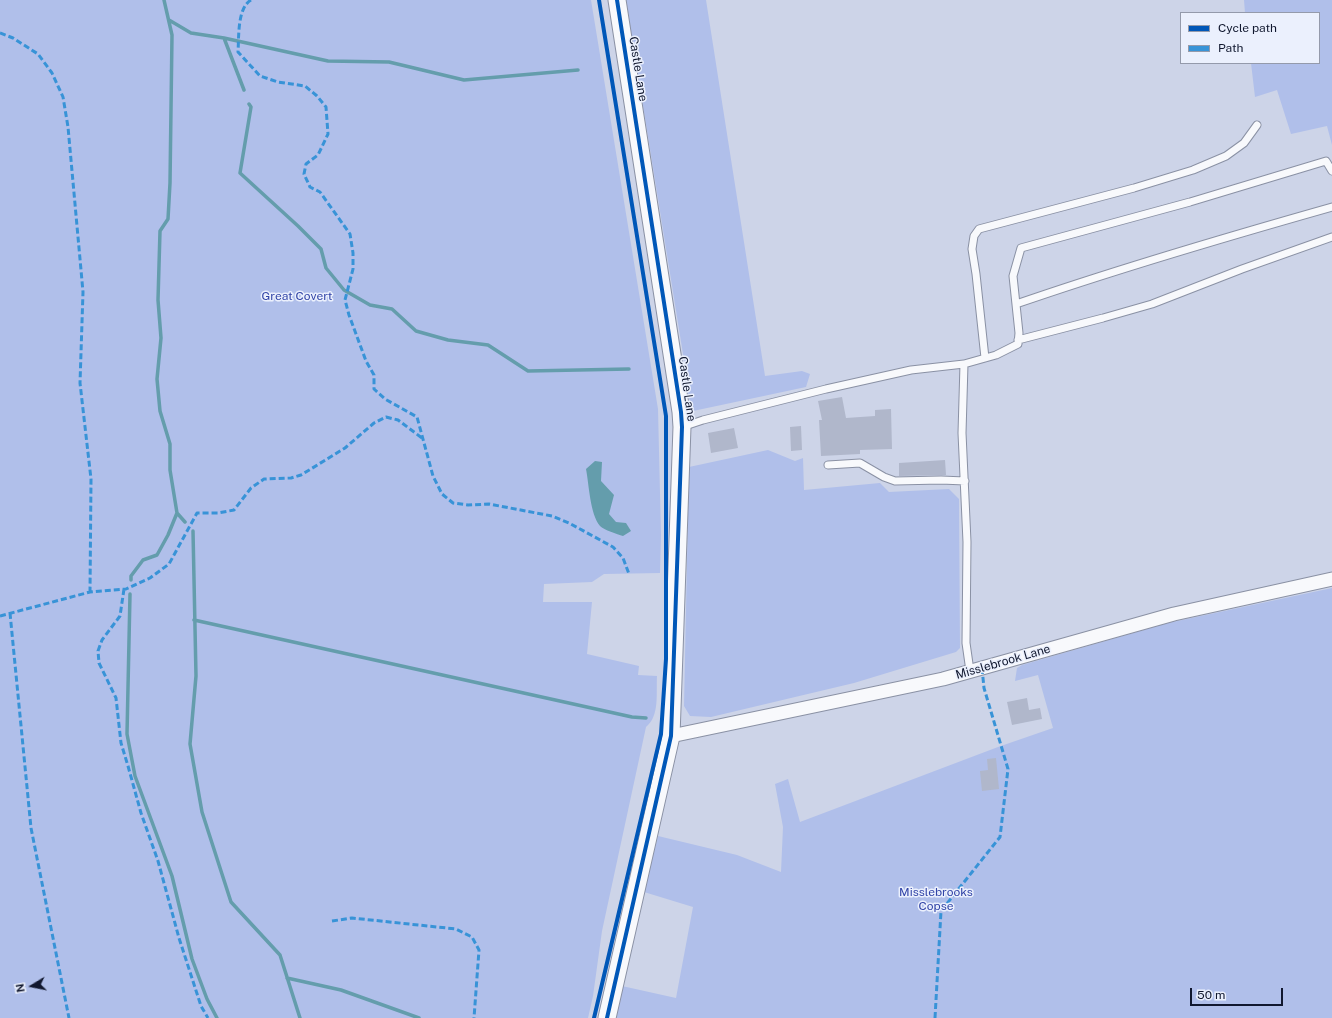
<!DOCTYPE html>
<html>
<head>
<meta charset="utf-8">
<style>
  body { margin:0 }
  #map { position:relative; width:1332px; height:1018px; overflow:hidden; background:#cdd4e8; font-family:"Public Sans",sans-serif }
  canvas { display:block }
  .legend { position:absolute; left:1180px; top:12px; width:140px; height:52px; box-sizing:border-box; background:#ebf0fd; border:1px solid #949aab; margin:0; padding:5px 7px; list-style:none; font-size:12px; color:#11182f }
  .legend li { display:flex; align-items:center; gap:8px; height:20px }
  .legend b { width:20px; border:1px solid #949aab }
  .north { position:absolute; left:12px; top:966px; width:40px; height:40px; -webkit-text-stroke:3px #ebf0fd; paint-order:stroke; rotate:260deg; font-size:11px; font-weight:700; line-height:16px; text-align:center; color:#11182f }
  .north::after { content:''; display:block; margin:auto; width:14px; height:18px; background:#11182f; clip-path:polygon(50% 0,100% 100%,50% 72%,0 100%) }
  .scale { position:absolute; left:1190px; top:988px; width:93px; height:18px; box-sizing:border-box; border:2px solid #11182f; border-top:0; padding-left:5px; font-size:12px; line-height:14px; white-space:nowrap; color:#11182f; -webkit-text-stroke:3px #ebf0fd; paint-order:stroke }
</style>
</head>
<body>
<div id="map">
<canvas width="1332" height="1018"></canvas>
<ul class="legend">
<li><b style="height:5px;background:#0057b8"></b>Cycle path</li>
<li><b style="height:5px;background:#3893d7"></b>Path</li>
</ul>
<div class="north">N</div>
<div class="scale">50 m</div>
</div>
<script>
const ctx = document.querySelector('canvas').getContext('2d');
ctx.lineJoin = 'round';
function paint(path, color) { ctx.fillStyle = color; ctx.fill(path, 'evenodd'); }
function strokePath(path, color, width, dash) { ctx.strokeStyle = color; ctx.lineWidth = width; ctx.lineCap = dash ? 'butt' : 'round'; ctx.setLineDash(dash || []); ctx.stroke(path); }
function label(font, color, halo, rows, align = 'center') {
  ctx.font = font + ' "Public Sans",sans-serif'; ctx.lineWidth = 3; ctx.setLineDash([]); ctx.textBaseline = 'middle'; ctx.strokeStyle = halo; ctx.fillStyle = color; for (const [text, x, y, turn = 0] of rows) {
    ctx.save(); ctx.translate(x, y); ctx.rotate((+turn || 0) * Math.PI / 180); ctx.textAlign = isNaN(turn) ? turn : align; if (halo) ctx.strokeText(text, 0, 0); ctx.fillText(text, 0, 0); ctx.restore();
  }
}
const green = new Path2D(`
  M0,0H591L658,409L661,535L660,573L604,574L592,582L544,584L543,602H592L587,654L639,666L638,675L657,676C656,693 660,716 646,727L602,931L593,996L588,1018H0Z
  M626,0H706L765,376L802,371L810,374L806,387L693,411L688,394L687,370L683,354Z
  M1244,0H1332V145L1327,126L1291,134L1277,90L1255,97L1251,63H1319V13H1245Z
  M768,450L795,461L803,458L804,490L880,483L889,492L949,489L959,499L960,648L956,652L854,683L711,717L690,716L684,706L689,467Z
  M1332,588V1018H614L622,986L676,998L693,907L644,892L658,836L737,855L781,872L783,827L775,784L788,779L800,822L998,747L1053,728L1038,675L1015,681L1017,668L1022,665L1168,623Z`);
const water = new Path2D(`
  M595,461L602,462L601,481L614,495L609,514L616,522L626,523L631,531L623,536C617,534 604,530 600,526C590,514 589,484 586,469Z`);
const stream = new Path2D(`
  M164,0L172,35L170,183L168,219L160,231L158,300L161,338L157,379L160,411L170,444V470L177,513L185,522
  M169,20L191,33L224,38L244,90
  M224,38L328,61L389,62L464,80L578,70
  M249,104L251,107L240,173L298,226L321,249L326,268L344,290L370,305L392,309L416,331L448,340L488,345L528,371L629,369
  M193,531L196,676L190,744L202,812L231,902L280,955L300,1018
  M131,580V576L143,560L157,555L168,535L177,513
  M130,594L127,734L135,776L172,876L192,959L207,999L217,1018
  M194,620L632,717L646,718
  M287,978L341,990L419,1018`);
const building = new Path2D(`
  M842,397L846,418L875,416V410L891,409L892,449L860,450V454L821,456L819,420H822L818,401Z
  M801,426L802,450L791,451L790,427Z
  M734,428L738,448L711,453L708,433Z
  M945,460L946,475L899,476V463Z
  M1027,698L1029,710L1040,708L1042,719L1012,725L1007,702Z
  M996,758L999,789L982,791L980,771L988,770L987,759Z`);
const service = new Path2D(`
  M1016,304C1120,268 1226,237 1332,207
  M1018,340L1103,318L1152,304L1242,269L1332,237
  M985,358L976,274L972,249L974,236L979,229L1134,188L1193,170L1226,156L1244,143L1257,125
  M682,427L703,420L826,389L911,370L964,364
  M828,465L860,463L884,477L895,481L941,480L965,481
  M970,671L966,643L967,542L962,433L964,364L996,355L1018,344L1019,333L1013,276L1021,248L1190,202L1326,161L1332,171`);
const minor = new Path2D(`
  M671,736L943,679L1174,614L1332,579`);
const tertiary = new Path2D(`
  M607,1018L671,736L682,427L681,412L617,0`);
const quiet = new Path2D(`
  M251,0C237,8 239,38 238,52L260,76L278,82L305,86L317,96L326,107L328,134L318,155L306,164L304,174L310,187L320,192L350,234L353,253V269L345,300L349,315L366,361L374,375V389L385,399L417,417L433,476L442,494L453,503L468,505L489,504L552,516L569,523L613,547L623,558L629,574
  M0,33L13,38L38,54L52,73L63,97L68,127L83,292L80,383L91,479L90,592
  M124,589L120,616L102,640L98,651L99,663L116,698L121,743L128,766L141,813L158,861L179,938L201,1006L208,1018
  M10,613L31,828L69,1018
  M0,616L90,592L126,589L150,578L169,564L197,513H218L234,510L251,488L264,479L291,478L301,475L345,448L374,423L386,417L398,420L422,438
  M332,921L352,918L456,929L472,937L479,950L474,1018
  M935,1018L941,911L1000,837L1008,769L984,688L982,668`);
const cycleway = new Path2D(`
  M594,1018L661,734L666,659V416L599,0
  M607,1018L671,736L682,427L681,412L617,0`);
const streetNames = [
  ["Castle Lane",638,69,81],
  ["Castle Lane",687,389,82],
  ["Misslebrook Lane",1003,662,-16]
];
const parkNames = [
  ["Great Covert",297,296],
  ["Misslebrooks",936,892],
  ["Copse",936,906]
];
paint(green, '#b0bfea');
paint(water, '#649dac');
strokePath(stream, '#649dac', 3.5);
paint(building, '#b0b7cb');
strokePath(service, '#8a91a4', 9);
strokePath(minor, '#8a91a4', 15);
strokePath(tertiary, '#8a91a4', 19);
strokePath(service, '#f8f9fc', 7);
strokePath(minor, '#f8f9fc', 13);
strokePath(tertiary, '#f8f9fc', 17);
strokePath(quiet, '#3893d7', 3, [6, 3]);
strokePath(cycleway, '#0057b8', 4);
label('12px', '#11182f', '#ebf0fd', streetNames);
label('12px', '#3144a7', '#ebf0fd', parkNames);
</script>
</body>
</html>
